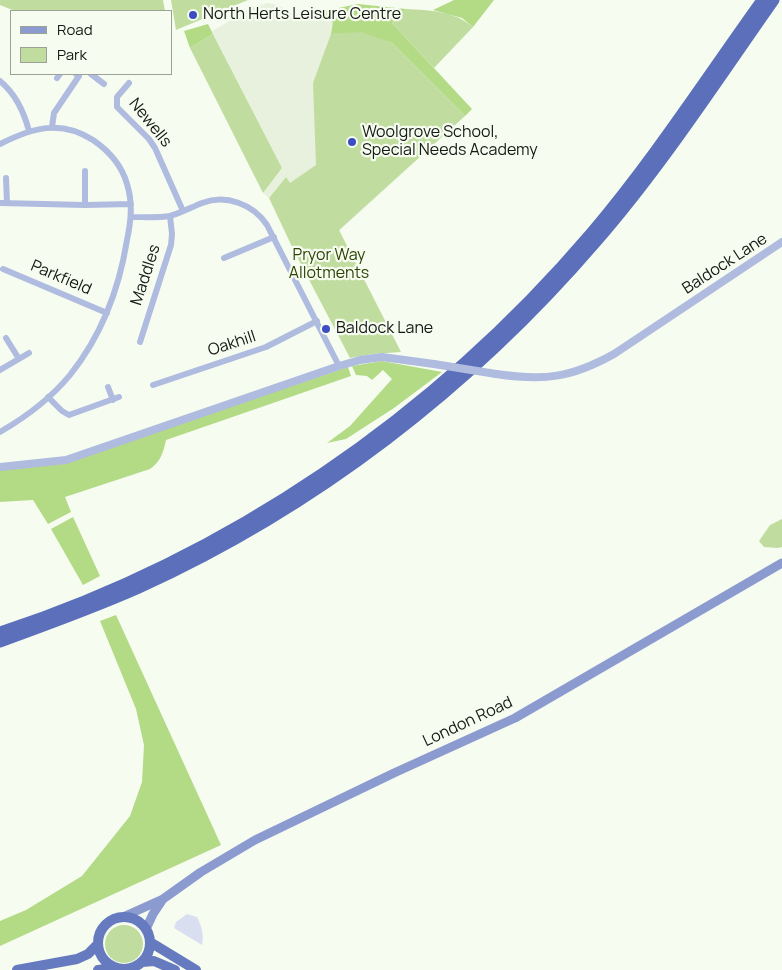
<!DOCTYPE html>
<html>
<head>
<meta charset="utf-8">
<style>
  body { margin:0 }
  #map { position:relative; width:782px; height:970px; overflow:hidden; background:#f6fcf0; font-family:Manrope,sans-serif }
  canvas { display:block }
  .legend { position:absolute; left:10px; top:10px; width:162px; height:65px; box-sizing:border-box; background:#f6fcf0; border:1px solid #9ca198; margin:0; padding:6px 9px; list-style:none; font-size:15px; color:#161814 }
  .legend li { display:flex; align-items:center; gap:10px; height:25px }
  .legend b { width:25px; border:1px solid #9ca198 }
</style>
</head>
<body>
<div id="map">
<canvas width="782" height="970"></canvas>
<ul class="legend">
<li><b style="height:6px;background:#8b9bd0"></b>Road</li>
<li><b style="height:14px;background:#c0dd9f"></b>Park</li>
</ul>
</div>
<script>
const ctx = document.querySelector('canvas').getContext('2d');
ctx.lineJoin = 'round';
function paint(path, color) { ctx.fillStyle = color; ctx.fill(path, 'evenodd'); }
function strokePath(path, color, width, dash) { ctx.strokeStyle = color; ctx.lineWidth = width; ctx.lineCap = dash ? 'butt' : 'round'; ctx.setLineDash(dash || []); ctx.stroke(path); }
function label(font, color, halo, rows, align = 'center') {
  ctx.font = font + ' Manrope,sans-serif'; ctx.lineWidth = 4.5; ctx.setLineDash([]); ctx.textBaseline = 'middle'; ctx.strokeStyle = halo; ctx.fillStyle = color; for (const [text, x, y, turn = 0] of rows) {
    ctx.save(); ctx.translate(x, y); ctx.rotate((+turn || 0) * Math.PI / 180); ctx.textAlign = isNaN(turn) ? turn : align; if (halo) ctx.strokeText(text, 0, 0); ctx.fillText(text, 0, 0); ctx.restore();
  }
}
const built = new Path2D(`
  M268,3L277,5L297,15H305L332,10L352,9L465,116L337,233L289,183L286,177L269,198L263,193L282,168L212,31L254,7Z`);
const green = new Path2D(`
  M0,0H163L165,11H15L0,5Z
  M171,0H248L176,30Z
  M406,9C430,10 454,11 473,27L434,68L392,23Z
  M361,31L392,43L465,116L339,230L401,352L373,354L350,358L295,253L269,198L286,177L290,183L316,165L313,83L331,34Z
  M213,34L282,168L263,193L190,48Z
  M782,519V547L778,548L764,547L759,541L770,525Z
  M105 944a19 19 0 1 1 38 0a19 19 0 1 1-38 0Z`);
const forest = new Path2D(`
  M454,0H494L473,27L462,18L433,10Z
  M358,4L406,9L392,23L472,109L465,116L392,43L361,32L331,34L333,23L323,11Z
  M208,24L213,34L190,48L184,31Z
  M382,361L442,372L394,408L346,439L327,443L350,426L392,379L383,370L372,380L367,376L356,375L352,366Z
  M348,367L351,376L166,440C163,453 161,461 150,469L65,497L71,512L48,524L33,500L0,502V470L62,464L162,429Z
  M73,517L100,576L83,585L51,529Z
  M116,615L221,845L0,946V921L26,910L82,876L130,816L142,782L144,745L136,709L100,621Z`);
const water = new Path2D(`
  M187,914L197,917C202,927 204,935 202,945L174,928L176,922Z`);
const minor = new Path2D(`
  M91,74L104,84
  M57,78L60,74
  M0,81C16,94 24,112 29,131
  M129,83L117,97V107L149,139L155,148L183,211
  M52,127L54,113L79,76L76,74
  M0,144C32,128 60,119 93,140C109,151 122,166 127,184C133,203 131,221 127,240C119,290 102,335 70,375C51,398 26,417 0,432
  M6,178L7,203
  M0,203L85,205L131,204
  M85,205V171
  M131,217C144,217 157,218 170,216C181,213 192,207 202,203C226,194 253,204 267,225L339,366
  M224,258L274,237
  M3,269L107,313
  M6,338L19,359
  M140,342L171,245L172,234L170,216
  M0,370L29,353
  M153,385L266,347L317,321
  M108,387L113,400
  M48,397L62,411L69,415L119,397`);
const tertiary = new Path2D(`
  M496,374C544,381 571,378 614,354L782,242
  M0,467L66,460L339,366L360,360L382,357L434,364`);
const secondary = new Path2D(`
  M123,917L163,899L201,872L255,840L394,773L515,718L782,563
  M146,929L153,914L163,899`);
const trunk = new Path2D(`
  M98 943a26 26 0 1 1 52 0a26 26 0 1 1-52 0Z
  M150,942L196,970
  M142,962L154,961L175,970
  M17,970L77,959L88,954L97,945
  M98,970L114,968`);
const motorway = new Path2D(`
  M0,632C229,557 435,416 591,233C653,160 706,78 762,0
  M0,642C47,625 94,608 139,588C315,508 471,388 597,241C662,166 717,81 774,0`);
const tertiaryBridge = new Path2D(`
  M434,364L496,374`);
const markers = [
  [193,15,5,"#3c4ec1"],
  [352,142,5,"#3c4ec1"],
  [326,329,5,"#3c4ec1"]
];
const poiNames = [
  ["North Herts Leisure Centre",203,15],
  ["Woolgrove School,",362,133],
  ["Special Needs Academy",362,151],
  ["Baldock Lane",336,329]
];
const streetNames = [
  ["Newells",150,123,51],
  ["Baldock Lane",725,264,-33],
  ["Maddles",146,275,-72],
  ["Parkfield",61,278,23],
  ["Oakhill",232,344,-18],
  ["London Road",468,722,-25]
];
const parkNames = [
  ["Pryor Way",329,256],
  ["Allotments",329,274]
];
paint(built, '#e7f1de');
paint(green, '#c0dd9f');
paint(forest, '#b3da85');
paint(water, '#d9dff0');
strokePath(minor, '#afbbdf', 6);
strokePath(tertiary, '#afbbdf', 8);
strokePath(secondary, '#8b9bd0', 9);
strokePath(trunk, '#667abf', 10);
strokePath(motorway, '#5b6fba', 11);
strokePath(tertiaryBridge, '#afbbdf', 8);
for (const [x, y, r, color] of markers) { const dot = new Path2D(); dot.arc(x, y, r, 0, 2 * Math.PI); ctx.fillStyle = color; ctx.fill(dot); strokePath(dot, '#f6fcf0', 2); }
label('16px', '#161814', '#f6fcf0', poiNames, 'left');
label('16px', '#161814', '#f6fcf0', streetNames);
label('16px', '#2d4305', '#f6fcf0', parkNames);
</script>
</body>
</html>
